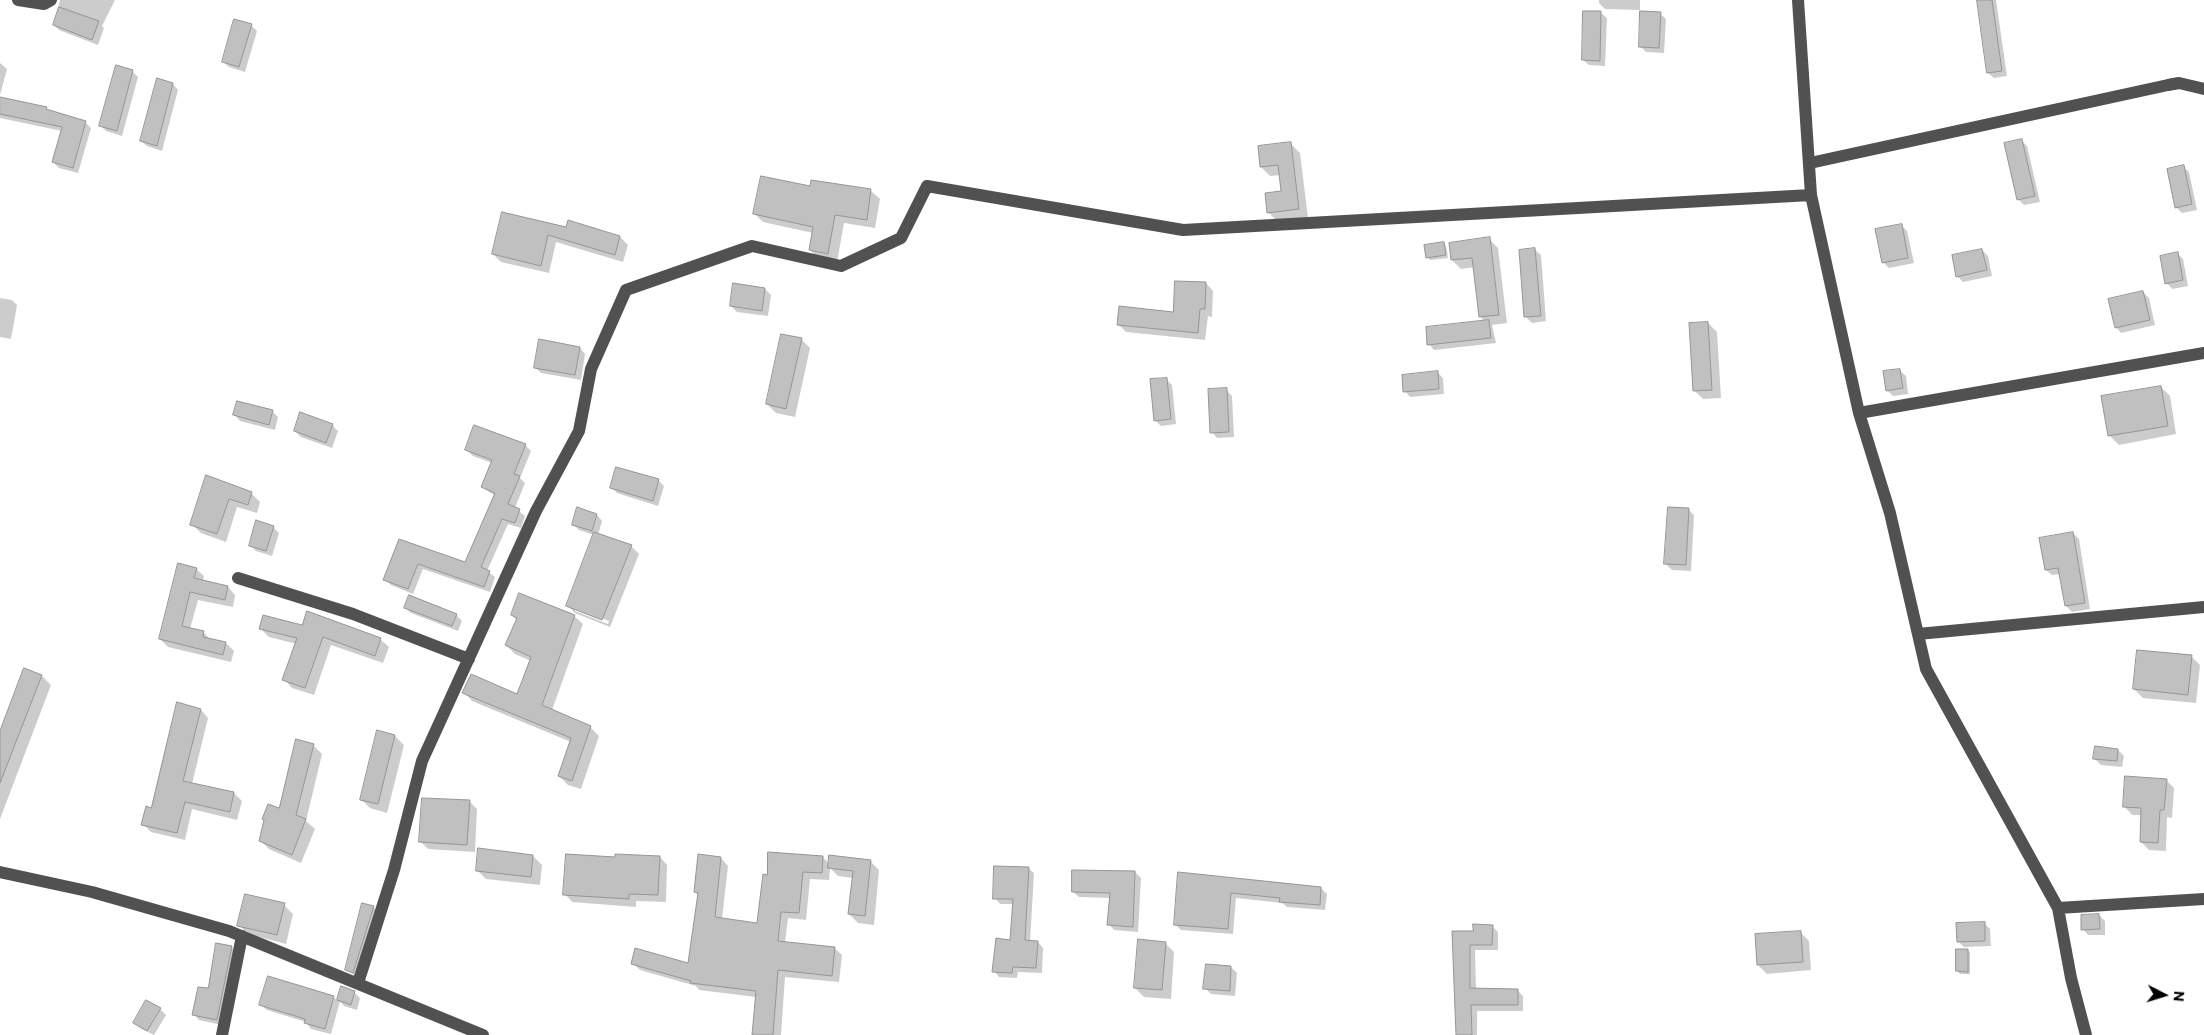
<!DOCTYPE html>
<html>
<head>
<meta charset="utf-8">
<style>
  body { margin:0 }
  #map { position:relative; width:2204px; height:1035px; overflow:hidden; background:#fff; font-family:Commissioner,sans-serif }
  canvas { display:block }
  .north { position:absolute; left:2139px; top:970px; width:50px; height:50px; -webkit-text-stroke:4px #fff; paint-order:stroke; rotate:95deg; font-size:14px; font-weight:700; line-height:20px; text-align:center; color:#000 }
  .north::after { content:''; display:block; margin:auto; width:18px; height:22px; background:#000; clip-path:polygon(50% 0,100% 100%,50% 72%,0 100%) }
</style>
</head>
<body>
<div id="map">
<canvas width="2204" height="1035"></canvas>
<div class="north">N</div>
</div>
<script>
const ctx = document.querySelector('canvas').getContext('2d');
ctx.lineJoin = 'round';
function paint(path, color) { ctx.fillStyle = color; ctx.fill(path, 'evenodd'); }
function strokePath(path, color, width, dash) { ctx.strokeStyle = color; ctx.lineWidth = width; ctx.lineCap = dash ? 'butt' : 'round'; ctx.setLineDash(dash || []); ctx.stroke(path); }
const shadow = new Path2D(`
  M115,0L102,26L104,28L98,45L59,30L54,25L60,0Z
  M1599,0H1640V10L1605,9L1599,3Z
  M1978,0H1996L2007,76L1994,78L1988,73Z
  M1601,13L1607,18L1605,66L1589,65L1583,60Z
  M1660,14L1666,19L1664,53L1646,52L1640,46Z
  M251,25L257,31L245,72L229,67L223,62Z
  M0,63L7,69L0,95Z
  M132,71L138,77L122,136L106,131L101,126Z
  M173,84L178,90L162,151L147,146L141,141Z
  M0,98L46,108L50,112L85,122L91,128L78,173L59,168L53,162L62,131L0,118Z
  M2022,141L2027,146L2040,202L2024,205L2018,199Z
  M1291,144L1300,153L1308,218L1277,221L1268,212L1283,192L1281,175L1270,176L1261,167L1259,147Z
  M2183,167L2189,172L2197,210L2182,213L2176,207Z
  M811,188L871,191L880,199L875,228L844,223L837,262L819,259L810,250L813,233L763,222L754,213Z
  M503,213L567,229L620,237L628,245L623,262L556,242L549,273L501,262L493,254Z
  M1901,225L1907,231L1914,263L1889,268L1883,262Z
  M1489,239L1498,248L1507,323L1492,325L1496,343L1434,350L1429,344L1485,322L1480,316L1475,267L1461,269L1452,260L1451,244Z
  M1444,244L1446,246L1448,258L1430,260L1427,257Z
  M1535,250L1541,255L1546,321L1532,323L1526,317Z
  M1982,250L1988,256L1992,276L1963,282L1957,276Z
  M2177,253L2183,259L2188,286L2172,289L2167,283Z
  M1206,283L1213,291L1212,317L1208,316L1205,340L1126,332L1118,324L1174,313Z
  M765,289L771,295L768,316L737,312L731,306Z
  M2143,292L2149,298L2155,325L2121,333L2116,327Z
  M0,298L12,300L17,305L11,339L0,337Z
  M1708,323L1717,332L1721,398L1703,399L1694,390Z
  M801,339L810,348L795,417L776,413L767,404Z
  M580,348L585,354L581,380L541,373L536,368Z
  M1900,371L1906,376L1908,394L1893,396L1887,390Z
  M1437,372L1443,378L1444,394L1410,397L1405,391Z
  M1166,379L1172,385L1176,424L1161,426L1155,420Z
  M2161,387L2170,396L2176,434L2119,445L2110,436Z
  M1226,390L1232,396L1234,437L1217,438L1212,432Z
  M272,411L278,417L275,430L240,421L235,415Z
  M332,425L338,431L332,448L301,437L295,431Z
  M525,445L531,451L520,478L525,483L515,508L525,516L521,528L508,524L487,571L495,577L490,592L423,569L413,594L391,585L385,579L400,541L466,563L495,496L482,487L492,463L473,456L467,450Z
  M617,468L659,481L664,486L658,506L617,493L612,488Z
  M207,477L251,493L260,502L257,513L237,507L226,542L201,533L192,524Z
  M1688,509L1694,515L1691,571L1672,570L1666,564Z
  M597,515L602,521L598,535L631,546L639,554L610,627L575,613L568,606L594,535L579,530L573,524ZM575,608L609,621L608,624L575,611Z
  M273,527L279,533L272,556L256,551L250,545Z
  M2073,533L2079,539L2090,609L2072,612L2066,606L2061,574L2052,575L2046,570Z
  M196,569L204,576L203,581L228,587L235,595L233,607L198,600L190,629L204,633L211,640L226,643L234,651L231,662L168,647L160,639Z
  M405,607L456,615L462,621L458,631L411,613Z
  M512,615L574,616L583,624L552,710L590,727L599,736L581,789L568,785L559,776L571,742L472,701L464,692L518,696L531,661L515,654L506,645L517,620Z
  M303,626L380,639L389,647L383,663L331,645L314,695L292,688L284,679L297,644L269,637L261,629Z
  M2191,656L2200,665L2196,703L2143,698L2134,689Z
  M25,670L42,676L51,685L0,819V734Z
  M201,710L208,718L192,784L234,793L242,801L237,820L192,809L185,840L151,832L143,824Z
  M378,732L395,736L404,745L387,813L370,808L361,799Z
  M313,745L322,754L306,821L315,829L301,863L269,849L260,840L280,810Z
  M2118,750L2124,756L2122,767L2101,765L2095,759Z
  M2166,780L2174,788L2172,818L2167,817L2166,851L2149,850L2141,842L2142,815H2132L2124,806Z
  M469,801L477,809L475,852L428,849L420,841Z
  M533,856L542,865L540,885L486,879L477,870Z
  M660,857L667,865L666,902L636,901V907L572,902L565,894L617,858Z
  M823,857L829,864L870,861L879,870L874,925L858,923L849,914L853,878L838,876L830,868L829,880L810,879L806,920L788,918L785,943L834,948L842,955L839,982L785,977L781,1035H754L756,997L699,990L696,986L640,970L633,963L689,965L699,896L695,892L721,858L728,866L722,919L758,924L768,876Z
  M1028,868L1034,873L1030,942H1038L1043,948L1042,973L1018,972L1017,978L999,977L994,971L1011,941L1014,904H1000L995,898Z
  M1135,872L1141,878L1138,932L1114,930L1109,924L1111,898L1079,897L1073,892Z
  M1179,874L1321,888L1327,894L1325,910L1287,907L1282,903L1236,898L1233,934L1181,930L1175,924Z
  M284,905L293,914L286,944L248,934L239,925Z
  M373,907L379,913L358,978L346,969Z
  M2099,915L2105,921V935H2088L2083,929Z
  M1984,923L1990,929L1991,946L1964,947L1958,941Z
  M1492,926L1498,932V950H1475L1476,990H1517L1523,996V1011H1477V1035H1457L1453,932H1474Z
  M1800,932L1809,941L1811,970L1767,974L1758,965Z
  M1165,943L1174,952L1171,999L1144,997L1135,988Z
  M231,947L237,952L222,1025L199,1020L194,1014Z
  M1968,950L1970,953V974H1960L1957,971Z
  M1231,967L1237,973L1235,996L1211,994L1205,988Z
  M342,987L354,992L360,998L357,1010L344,1006L340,1001L331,1034L311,1029L306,1022L267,1010L261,1005L333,997L338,1001Z
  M160,1009L166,1015L154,1035L140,1028L134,1022Z`);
const building = new Path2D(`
  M1977,0H1992L2002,71L1987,73Z
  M59,7L99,21L92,40L53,25Z
  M1583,11H1601L1600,61L1582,60Z
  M1640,11L1661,12L1659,48L1639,47Z
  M234,19L252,24L239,67L222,62Z
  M116,65L133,70L117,131L99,126Z
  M157,78L173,83L157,146L140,141Z
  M0,97L47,107L46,109L86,121L73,168L52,162L62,127L0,114Z
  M2022,139L2035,196L2017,200L2004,143Z
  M1291,142L1299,209L1267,213L1265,193L1281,191L1278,165L1260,167L1258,146Z
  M2184,165L2192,204L2175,208L2167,169Z
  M761,176L810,186L811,180L871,189L867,220L835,215L828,254L809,250L813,227L753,214Z
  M502,212L566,227L568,220L620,236L615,255L548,235L541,266L492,254Z
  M1902,224L1908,258L1882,263L1875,229Z
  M1490,237L1499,315L1479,317L1472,258L1451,260L1449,243Z
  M1444,242L1446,255L1426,258L1424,245Z
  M1535,248L1541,316L1524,317L1519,250Z
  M1982,249L1987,270L1956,277L1952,255Z
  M2178,252L2183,280L2165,284L2160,256Z
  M1175,281L1206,282L1205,309H1200L1198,333L1117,325L1119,306L1173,312Z
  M733,283L765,288L762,311L730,306Z
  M2143,291L2150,320L2115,328L2108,299Z
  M1489,320L1491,338L1427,345L1426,327Z
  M1708,322L1712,390L1693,391L1689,323Z
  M781,334L802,338L786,409L766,404Z
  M539,339L580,347L575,375L534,368Z
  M1900,369L1903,388L1886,391L1883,371Z
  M1438,371L1439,389L1403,392L1402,375Z
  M1167,378L1171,419L1154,421L1150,379Z
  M2161,386L2168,426L2108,436L2101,396Z
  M1227,388L1229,432L1210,433L1208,389Z
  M237,401L273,410L269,425L233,415Z
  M300,412L333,424L326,443L294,431Z
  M474,425L526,444L514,474L520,476L508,504L520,509L515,523L502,519L481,567L490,571L484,587L418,564L408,589L383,580L399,539L465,562L495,493L481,487L492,460L465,450Z
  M616,467L659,479L653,501L610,488Z
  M206,475L252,492L248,505L229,499L217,534L190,525Z
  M577,507L597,514L592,531L572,525Z
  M1668,507L1689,508L1686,565L1664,564Z
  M256,520L274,526L266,551L249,546Z
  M594,532L632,545L602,620L566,606Z
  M2073,532L2085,603L2065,606L2058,568L2045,570L2039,538Z
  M178,563L197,568L194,578L228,586L225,600L190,592L182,626L204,631L203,637L226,642L223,655L159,639Z
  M519,593L575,615L542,705L591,726L572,781L558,776L571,738L462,693L471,674L517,694L531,657L505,645L517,618L511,615Z
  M409,595L457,614L452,626L404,608Z
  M307,611L381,638L375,656L323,637L305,688L282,680L297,638L259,629L263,615L302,625Z
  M2137,650L2192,655L2188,695L2133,689Z
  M24,668L42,675L0,783V731Z
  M177,702L201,709L183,781L234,792L230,812L185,802L177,833L141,825L146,806L151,808Z
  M377,730L395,735L378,804L360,800Z
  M296,739L314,744L296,815L306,819L292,855L259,841L264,820L262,819L268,804L279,808Z
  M2095,746L2118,749L2117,761L2093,759Z
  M2125,776L2167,779L2164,810H2160L2158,843L2140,842L2141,808L2123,807Z
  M422,798L470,800L467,845L419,842Z
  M478,848L533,855L531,877L476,871Z
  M768,852L823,856L822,873L803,872L799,913L781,912L778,941L835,947L832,976L778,970L773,1035H752L756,991L690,983L691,981L631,964L635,948L688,963L698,893L694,892L698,854L721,857L715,917L757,923L763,874L767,875Z
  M566,854L615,857V854L660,856L658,895L629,894V899L563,895Z
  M829,855L871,860L865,916L848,914L853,871L828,868Z
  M994,866L1029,867L1025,940L1038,941L1036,968L1013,967L1012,973L992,972L996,938L1010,940L1013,899H993Z
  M1072,870L1135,871L1133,927L1107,925L1110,893L1072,892Z
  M1178,872L1321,887L1320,905L1279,902L1280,898L1231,893L1228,929L1174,925Z
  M245,894L285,903L277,935L237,926Z
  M362,903L374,906L353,973L345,970Z
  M2099,914L2100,929L2081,930V915Z
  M1985,922V941L1957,942L1956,923Z
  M1473,924L1493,925L1492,945H1470V988L1518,989V1005H1471L1472,1035H1456L1452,931H1473Z
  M1801,931L1803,962L1757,965L1755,934Z
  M1138,939L1166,942L1162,990L1134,988Z
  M216,943L232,946L217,1020L192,1015L198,987L208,988Z
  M1956,949H1968V972L1956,971Z
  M1206,964L1231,966L1230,991L1203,989Z
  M268,976L334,996L325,1029L304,1023L305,1019L259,1005Z
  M341,986L355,991L351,1005L337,1000Z
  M146,1000L161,1008L147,1031L133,1023Z`);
const minor = new Path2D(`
  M18,0L44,4L51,0
  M1798,0L1811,195L1859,413L1890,513L1926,669L2058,908L2071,978L2086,1035
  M1810,163L2168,85L2179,83L2204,89
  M1859,413L2204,353
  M238,578L353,614L469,659
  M1918,634L2204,607
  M0,872L92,892L229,931L483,1035
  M2058,908L2204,899
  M358,983L394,870L422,761L536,511L579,431L591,369L626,290L752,246L841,266L901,238L927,186L1183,230L1811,195
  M222,1035L242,936`);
paint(shadow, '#0003');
paint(building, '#c0c0c0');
strokePath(building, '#959595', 1);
strokePath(minor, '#515151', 12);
</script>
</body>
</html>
